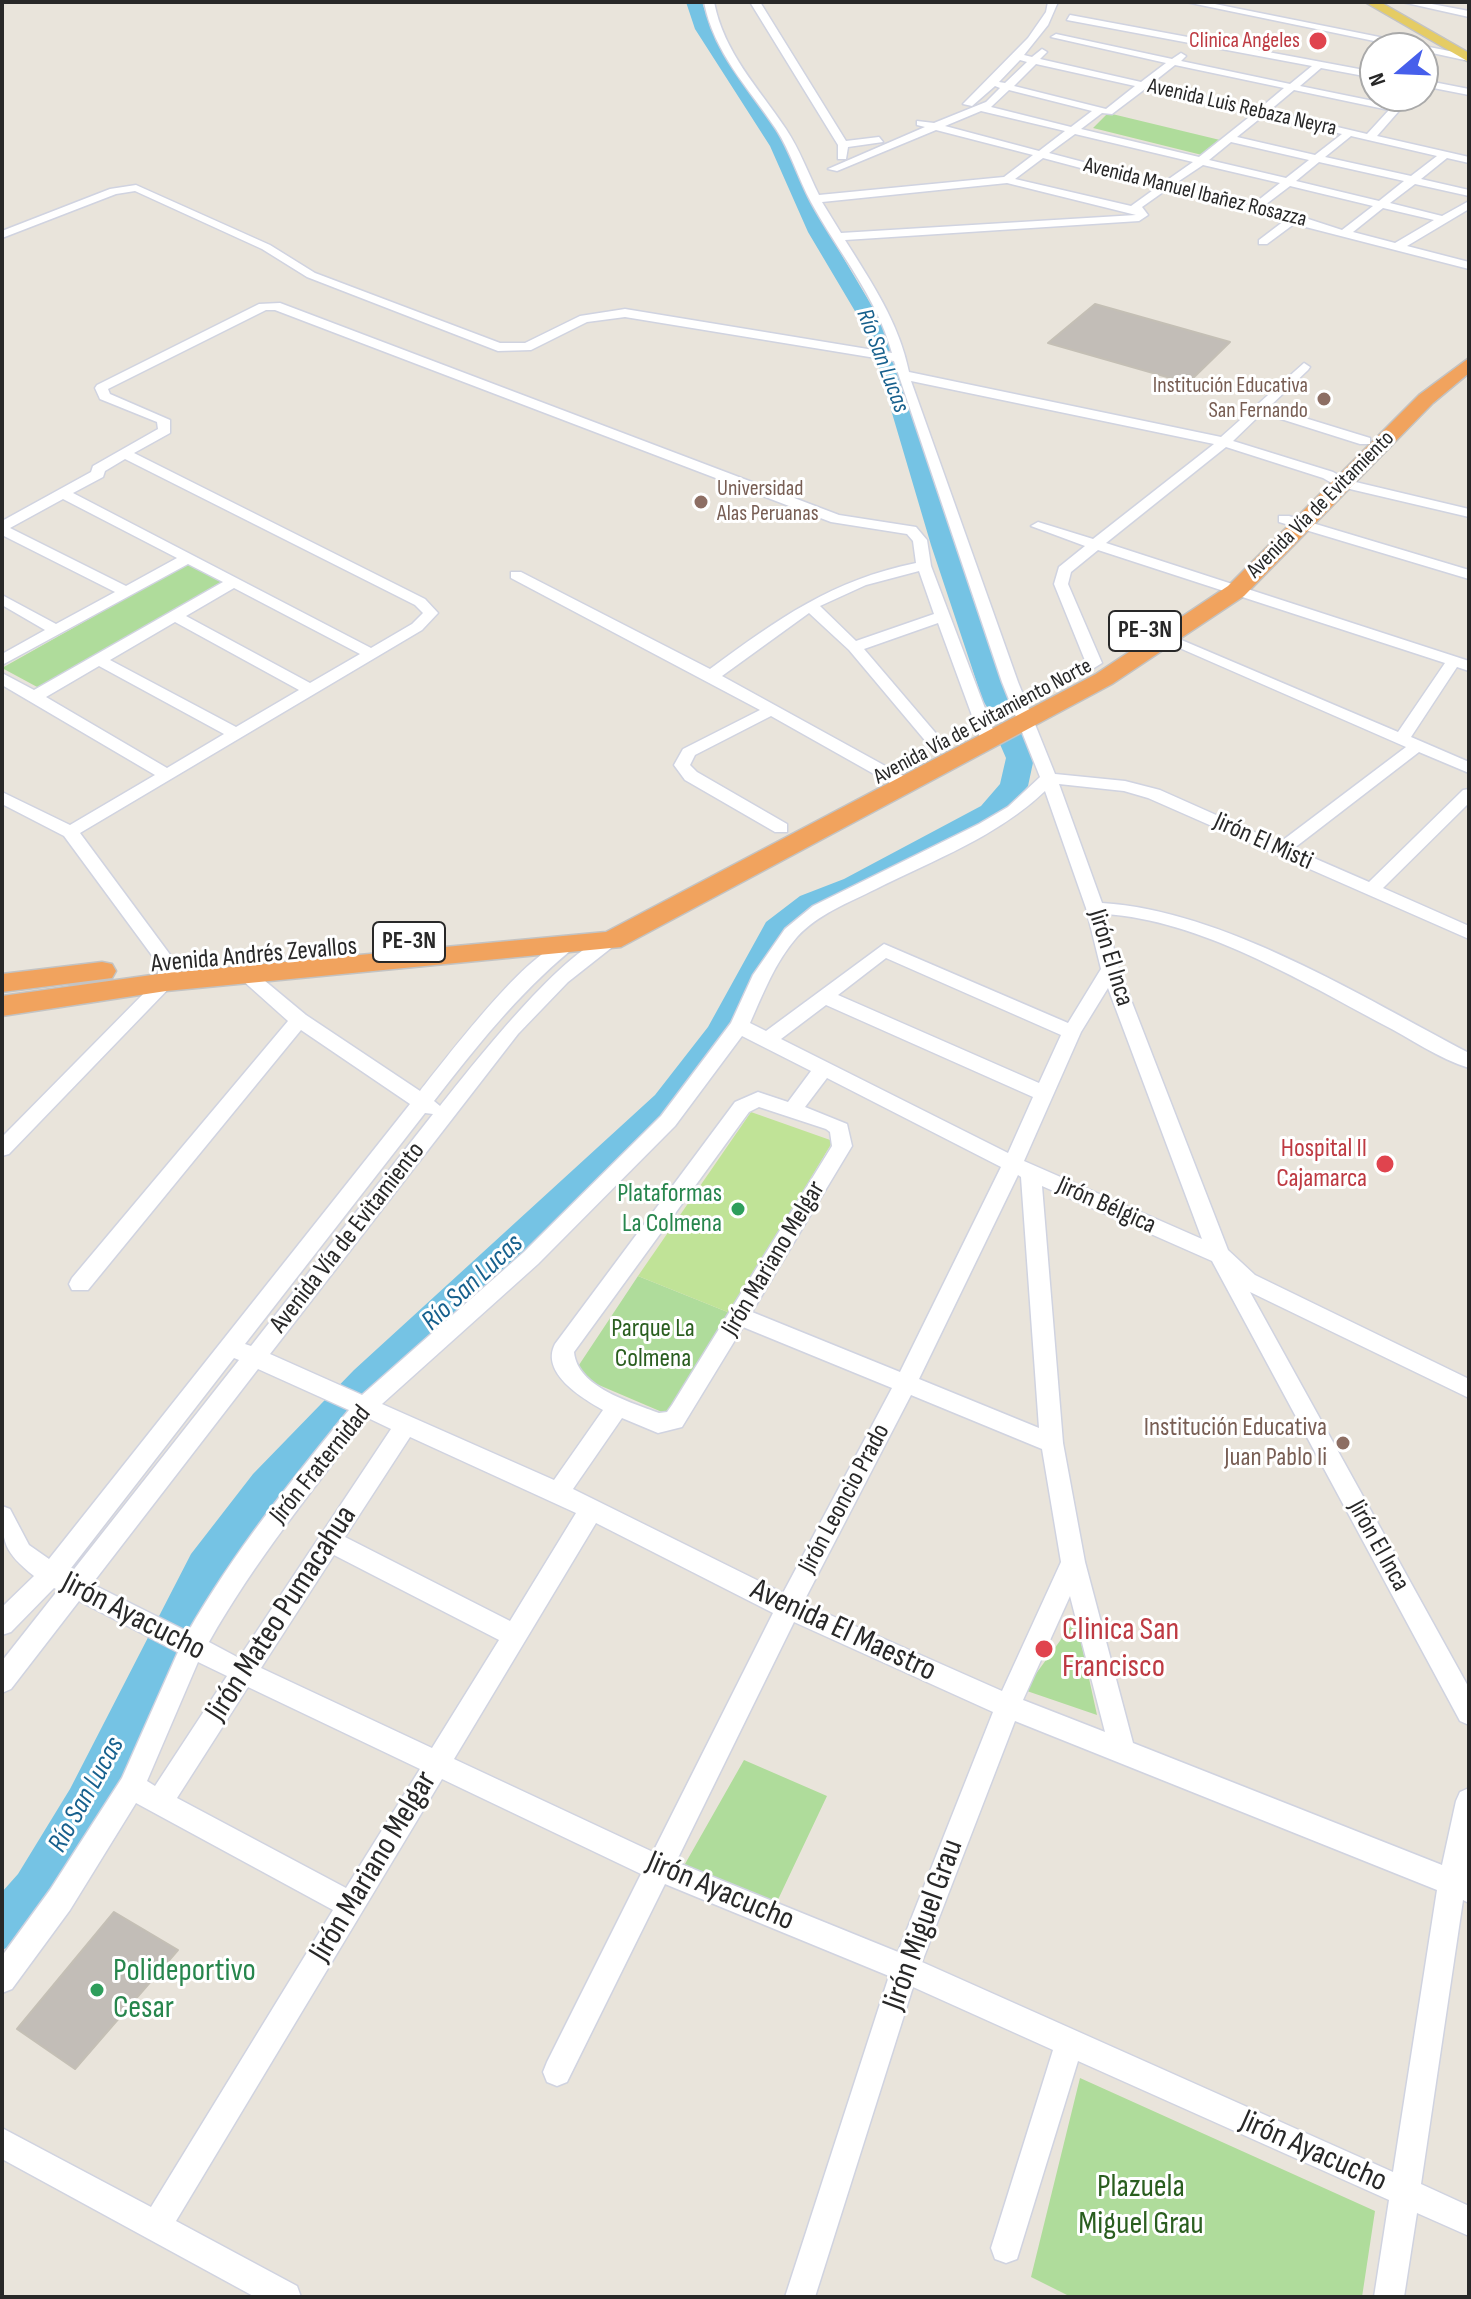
<!DOCTYPE html>
<html>
<head>
<meta charset="utf-8">
<style>
  body { margin:0 }
  #map { position:relative; width:1471px; height:2299px; overflow:hidden; background:#e9e4db; font-family:"Sofia Sans Condensed",sans-serif }
  canvas { display:block }
  .frame { position:absolute; inset:0; border:4px solid #282828; pointer-events:none }
  .north { position:absolute; left:1359px; top:32px; width:80px; height:80px; box-sizing:border-box; background:#fff; border:2px solid #a9a9a9; border-radius:50%; rotate:251deg; font-size:22px; font-weight:700; line-height:32px; text-align:center; color:#282828 }
  .north::after { content:''; display:block; margin:auto; width:28px; height:36px; background:#465feb; clip-path:polygon(50% 0,100% 100%,50% 72%,0 100%) }
</style>
</head>
<body>
<div id="map">
<canvas width="1471" height="2299"></canvas>
<div class="frame"></div>
<div class="north">N</div>
</div>
<script>
const ctx = document.querySelector('canvas').getContext('2d');
ctx.lineJoin = 'round';
function paint(path, color) { ctx.fillStyle = color; ctx.fill(path, 'evenodd'); }
function strokePath(path, color, width, dash) { ctx.strokeStyle = color; ctx.lineWidth = width; ctx.lineCap = dash ? 'butt' : 'round'; ctx.setLineDash(dash || []); ctx.stroke(path); }
function label(font, color, halo, rows, align = 'center') {
  ctx.font = font + ' "Sofia Sans Condensed",sans-serif'; ctx.lineWidth = 6; ctx.setLineDash([]); ctx.textBaseline = 'middle'; ctx.strokeStyle = halo; ctx.fillStyle = color; for (const [text, x, y, turn = 0] of rows) {
    ctx.save(); ctx.translate(x, y); ctx.rotate((+turn || 0) * Math.PI / 180); ctx.textAlign = isNaN(turn) ? turn : align; if (halo) ctx.strokeText(text, 0, 0); ctx.fillText(text, 0, 0); ctx.restore();
  }
}
const green = new Path2D(`
  M1108,113L1220,140L1202,155L1093,128Z
  M187,564L221,582L39,688L2,668Z
  M638,1276L730,1313L669,1415L573,1374Z
  M1076,1619L1097,1715L1024,1690Z
  M744,1760L827,1796L774,1908L681,1871Z
  M1080,2078L1375,2211L1362,2297H1071L1031,2277Z`);
const pitch = new Path2D(`
  M751,1112L833,1141L730,1313L638,1276Z`);
const river = new Path2D(`
  M686,2H702L711,29L788,146L828,232L882,323L898,359L955,545L1009,701L1005,707H987L983,701L931,545L876,359L862,323L808,232L770,146L695,29Z
  M1010,727L1020,729L1034,758L1028,786L1001,818L866,893L822,910L789,935L732,1041L679,1113L380,1392L281,1498L219,1580L102,1819L50,1906L18,1943L2,1950V1892L18,1874L70,1789L191,1554L253,1474L354,1370L655,1095L708,1027L766,922L800,896L844,879L981,806L1000,784L1006,758L996,735L1000,729Z`);
const building = new Path2D(`
  M1095,304L1230,342L1188,383L1048,343Z
  M114,1912L178,1950L75,2069L17,2029Z`);
const minor = new Path2D(`
  M704,2H714C724,53 758,87 786,129C800,150 808,173 819,195L1004,177L1033,155L936,130L837,171L828,169L925,127L917,125V121L934,123L986,102L1000,88L995,86L972,106L963,104L1028,38L1046,12L1048,2H1058L1048,25L1024,55L1032,57L1042,49L1047,52L1040,59L1141,82L1166,63L1051,37L1056,34L1172,59L1181,53L1186,56L1181,61L1290,84L1312,66L1067,20L1070,15L1375,72V78L1321,68L1300,86L1393,105L1402,96H1412L1377,136L1469,157V163L1447,158L1421,179L1469,190V196L1415,184L1390,203L1442,216L1469,201V209L1407,246L1469,262V269L1294,224L1267,244H1259V240L1284,221L1166,190L1142,207L1148,215L1139,221L845,240C872,283 899,323 909,372L1221,437L1304,363L1310,367L1308,370L1269,407L1370,438V444H1360L1262,413L1233,441L1333,472L1347,480L1469,509V517L1337,486L1323,478L1226,447L1106,543L1469,661V671L1457,667L1411,737L1469,762V773L1419,752L1293,849L1369,882L1463,790L1469,789V803L1383,888L1469,926V939L1148,798L1124,791L1059,784L1102,903C1223,910 1362,997 1469,1053V1068C1439,1059 1410,1038 1382,1024C1300,980 1199,920 1105,914L1119,969L1228,1250L1255,1275L1469,1379V1398L1250,1292L1469,1688V1725L1460,1721L1212,1261L1042,1186L1063,1443L1085,1562L1133,1743L1442,1865L1456,1801L1460,1792L1469,1788V1903L1463,1900L1421,2184L1469,2206V2236L1417,2213L1404,2297H1374L1389,2200L1078,2061L1017,2259L1006,2263L995,2259L991,2248L1053,2050L913,1987L815,2297H785L889,1976L665,1884L567,2082L557,2086L547,2082L543,2072L547,2062L641,1874L442,1779L176,2221L297,2286L301,2297H255L2,2159V2128L151,2207L333,1910L136,1803L70,1910L12,1989L2,1993V1956L50,1890L122,1778L178,1652L79,1601L11,1689L2,1693V1661L58,1590L54,1588L11,1632L2,1635V1607L34,1576C4,1552 2,1543 2,1506L10,1509L29,1545L49,1559L410,1104L301,1030L88,1290H72L69,1284L72,1278L288,1021L241,979L238,975L241,971H253L306,1015L420,1091C441,1065 539,934 570,943L573,947L570,951C517,995 477,1046 434,1101L440,1106C464,1076 580,926 617,937L620,941L568,982L518,1034L270,1354L362,1395L524,1252L661,1116L731,1023L753,975L785,929L813,906L979,824L1008,807L1040,777L1002,682L894,361L625,317L587,322L531,350L498,351L307,277L262,249L135,191L116,194L2,238V231L110,189L136,185L270,245L315,273L500,343H525L580,316L625,309L892,353C877,297 838,252 811,202C798,178 791,152 776,129C748,87 714,53 704,2ZM1020,60L1027,62L1005,83L999,82ZM1036,64L1135,86L1106,109L1014,86ZM1175,65L1284,88L1259,109L1151,84ZM1145,89L1253,114L1199,157L1081,129L1102,113L1112,114ZM1009,90L1092,111L1071,127L991,107ZM1294,90L1389,110L1367,134L1269,111ZM981,111L1065,131L1039,151L945,126ZM1263,116L1342,134L1315,155L1237,137ZM1075,134L1193,162L1163,183L1049,153ZM1351,136L1437,156L1411,176L1325,157ZM1231,142L1309,160L1286,178L1209,160ZM1043,158L1156,188L1131,206L1015,179ZM1319,162L1404,181L1379,201L1296,181ZM1203,165L1280,183L1251,206L1173,185ZM1007,183L1136,215L841,233L822,202ZM1290,186L1373,206L1342,230L1299,216L1261,208ZM1383,208L1434,220L1395,243L1353,232ZM911,381L1214,444L1093,539L1038,522L1031,526L1085,546L1059,567L1054,584L1086,663L1094,668L1102,663L1068,584L1071,572L1098,550L1445,663L1398,732L1172,636L1167,634L1159,639L1406,747L1279,843L1160,790L1125,781L1055,774L1018,682ZM1045,791L1086,908L1101,969L1068,1023L884,944L766,1031L750,1023C763,994 775,962 797,937C818,914 848,903 876,889C934,860 998,836 1045,791ZM886,958L1061,1035L1039,1083L838,995ZM1108,988L1202,1239L1024,1161L1081,1032ZM826,1005L1033,1097L1008,1153L781,1039ZM742,1036L811,1071L788,1102L758,1092L735,1102L555,1344C540,1373 582,1398 603,1410L554,1480L382,1404L538,1264L675,1126ZM827,1078L1001,1167L900,1372L752,1312L852,1146L847,1124L805,1107ZM759,1107L826,1129L830,1132L832,1146L672,1405L667,1412L659,1413C630,1402 577,1387 574,1352L749,1112ZM425,1113L433,1114L251,1346L245,1344ZM1018,1175L1021,1177L1039,1428L919,1379ZM743,1327L892,1388L783,1593L573,1489L622,1418L658,1433L682,1427ZM234,1358L239,1360L71,1573L68,1572ZM258,1369L349,1410C291,1481 234,1552 188,1632L92,1584ZM911,1395L1042,1449L1061,1562L1002,1691L803,1603ZM368,1418L391,1429L239,1658L209,1642C254,1562 312,1491 368,1418ZM410,1437L576,1513L510,1621L345,1537ZM596,1523L773,1613L653,1852L454,1759ZM334,1555L499,1640L432,1748L261,1668ZM1070,1596L1105,1732L1023,1700ZM794,1622L993,1712L898,1952L676,1862ZM198,1662L227,1676L155,1786L147,1781ZM248,1687L420,1769L346,1888L177,1798ZM1015,1721L1437,1890L1393,2172L922,1962Z
  M750,2H760L846,141L879,137L883,142L848,147L846,159H838V145Z
  M1186,2H1205L1469,55V61L1423,51V48H1408Z
  M1402,2H1421L1469,11V17Z
  M1423,80L1469,89V95L1423,86Z
  M280,303L839,515L916,527L927,540L931,566L997,740L989,745L981,740L938,623L864,649L945,744L947,747L939,752L933,750L849,650L809,613L722,676L909,779V787H897L771,716L695,755L690,765L697,772L787,824V832H775L685,780L674,765L683,749L760,710L511,578V572H521L710,669C778,619 832,580 916,563L913,541L907,534L831,522L275,310H266L108,389L110,394L170,420V433L134,453L425,599L438,613L422,630L80,833L174,960L177,964L175,982L9,1154L2,1156V1137L157,980L159,965L64,836L2,804V792L70,825L155,775L2,685V673L34,690L223,582L188,564L2,665V654L45,630L2,605V595L56,624L115,592L2,535V521L91,472L93,466L158,429L157,422L100,399L95,388L97,385L259,304ZM125,459L415,605L423,613L412,624L371,648L73,493L103,477L105,471ZM63,499L177,558L126,586L10,528ZM919,571L934,614L856,641L820,606L866,585ZM234,588L360,654L310,683L186,616ZM175,622L299,690L236,727L110,660ZM99,666L224,734L167,768L46,697Z
  M1279,516H1289L1469,570V579L1279,522Z`);
const major = new Path2D(`
  M1365,2H1380L1469,53V62Z`);
const highway = new Path2D(`
  M1469,358V373L1433,403L1244,596L1112,684L621,947L166,991L2,1016V996L166,973L606,932L1096,674L1228,586L1419,395Z
  M102,962L112,964L116,971L112,978L2,992V974Z`);
const markers = [
  [1318,41,10,"#e0444e"],
  [1324,399,8,"#8d6e63"],
  [701,502,8,"#8d6e63"],
  [1385,1164,10,"#e0444e"],
  [738,1209,8,"#2e9e5b"],
  [1343,1443,8,"#8d6e63"],
  [1044,1649,10,"#e0444e"],
  [97,1990,8,"#2e9e5b"]
];
const farHealthnames = [
  ["Clinica Angeles",1300,41]
];
const farStreetnames = [
  ["Avenida Luis Rebaza Neyra",1242,108,13],
  ["Avenida Manuel Ibañez Rosazza",1195,193,14],
  ["Avenida Vía de Evitamiento",1321,505,-45],
  ["Avenida Vía de Evitamiento Norte",983,722,-28]
];
const farEducationnames = [
  ["Institución Educativa",1308,386],
  ["San Fernando",1308,411],
  ["Universidad",717,489,"left"],
  ["Alas Peruanas",717,514,"left"]
];
const farWaternames = [
  ["Río San Lucas",882,361,69]
];
const shields = [
  [1145,631,72],
  [409,942,72]
];
const shieldNames = [
  ["PE-3N",1145,631],
  ["PE-3N",409,942]
];
const streetNames = [
  ["Jirón El Misti",1263,842,24],
  ["Avenida Andrés Zevallos",254,956,-5],
  ["Jirón El Inca",1110,958,73],
  ["Jirón Bélgica",1106,1206,24],
  ["Avenida Vía de Evitamiento",348,1238,-52],
  ["Jirón Mariano Melgar",774,1259,-59],
  ["Jirón Fraternidad",321,1465,-51],
  ["Jirón Leoncio Prado",845,1499,-62],
  ["Jirón El Inca",1378,1546,61]
];
const healthNames = [
  ["Hospital II",1367,1149],
  ["Cajamarca",1367,1179]
];
const leisureNames = [
  ["Plataformas",722,1194],
  ["La Colmena",722,1224]
];
const parkNames = [
  ["Parque La",653,1329],
  ["Colmena",653,1359]
];
const educationNames = [
  ["Institución Educativa",1327,1428],
  ["Juan Pablo Ii",1327,1458]
];
const waterNames = [
  ["Río San Lucas",473,1283,-43],
  ["Río San Lucas",87,1795,-61]
];
const nearStreetnames = [
  ["Jirón Mateo Pumacahua",282,1614,-57],
  ["Jirón Ayacucho",133,1617,27],
  ["Avenida El Maestro",843,1631,25],
  ["Jirón Mariano Melgar",374,1867,-59],
  ["Jirón Ayacucho",720,1892,23],
  ["Jirón Miguel Grau",924,1925,-70],
  ["Jirón Ayacucho",1313,2152,24]
];
const nearHealthnames = [
  ["Clinica San",1062,1631],
  ["Francisco",1062,1668]
];
const nearLeisurenames = [
  ["Polideportivo",113,1972],
  ["Cesar",113,2009]
];
const nearParknames = [
  ["Plazuela",1141,2188],
  ["Miguel Grau",1141,2225]
];
paint(green, '#afdc9b');
paint(pitch, '#c0e397');
paint(river, '#75c3e4');
paint(building, '#c2bdb7');
strokePath(building, '#c4bfb5', 2);
strokePath(minor, '#d0d3e0', 3);
strokePath(major, '#c3c3c3', 3);
strokePath(highway, '#c3c3c3', 3);
paint(minor, '#fff');
paint(major, '#e5cc64');
paint(highway, '#f1a35e');
for (const [x, y, r, color] of markers) { const dot = new Path2D(); dot.arc(x, y, r, 0, 2 * Math.PI); ctx.fillStyle = color; ctx.fill(dot); strokePath(dot, '#fff', 3); }
label('22px', '#be3a42', '#fff', farHealthnames, 'right');
label('22px', '#282828', '#fff', farStreetnames);
label('22px', '#785e54', '#fff', farEducationnames, 'right');
label('italic 24px', '#17608d', '#fff', farWaternames);
for (const [x, y, w] of shields) { const box = new Path2D(); box.roundRect(x - w / 2, y - 20, w, 40, 6); ctx.fillStyle = '#fff'; ctx.fill(box); strokePath(box, '#282828', 2); }
label('bold 24px', '#282828', null, shieldNames);
label('26px', '#282828', '#fff', streetNames);
label('26px', '#be3a42', '#fff', healthNames, 'right');
label('26px', '#27864d', '#fff', leisureNames, 'right');
label('26px', '#2a5e1f', '#fff', parkNames);
label('26px', '#785e54', '#fff', educationNames, 'right');
label('italic 28px', '#17608d', '#fff', waterNames);
label('32px', '#282828', '#fff', nearStreetnames);
label('32px', '#be3a42', '#fff', nearHealthnames, 'left');
label('32px', '#27864d', '#fff', nearLeisurenames, 'left');
label('32px', '#2a5e1f', '#fff', nearParknames);
</script>
</body>
</html>
